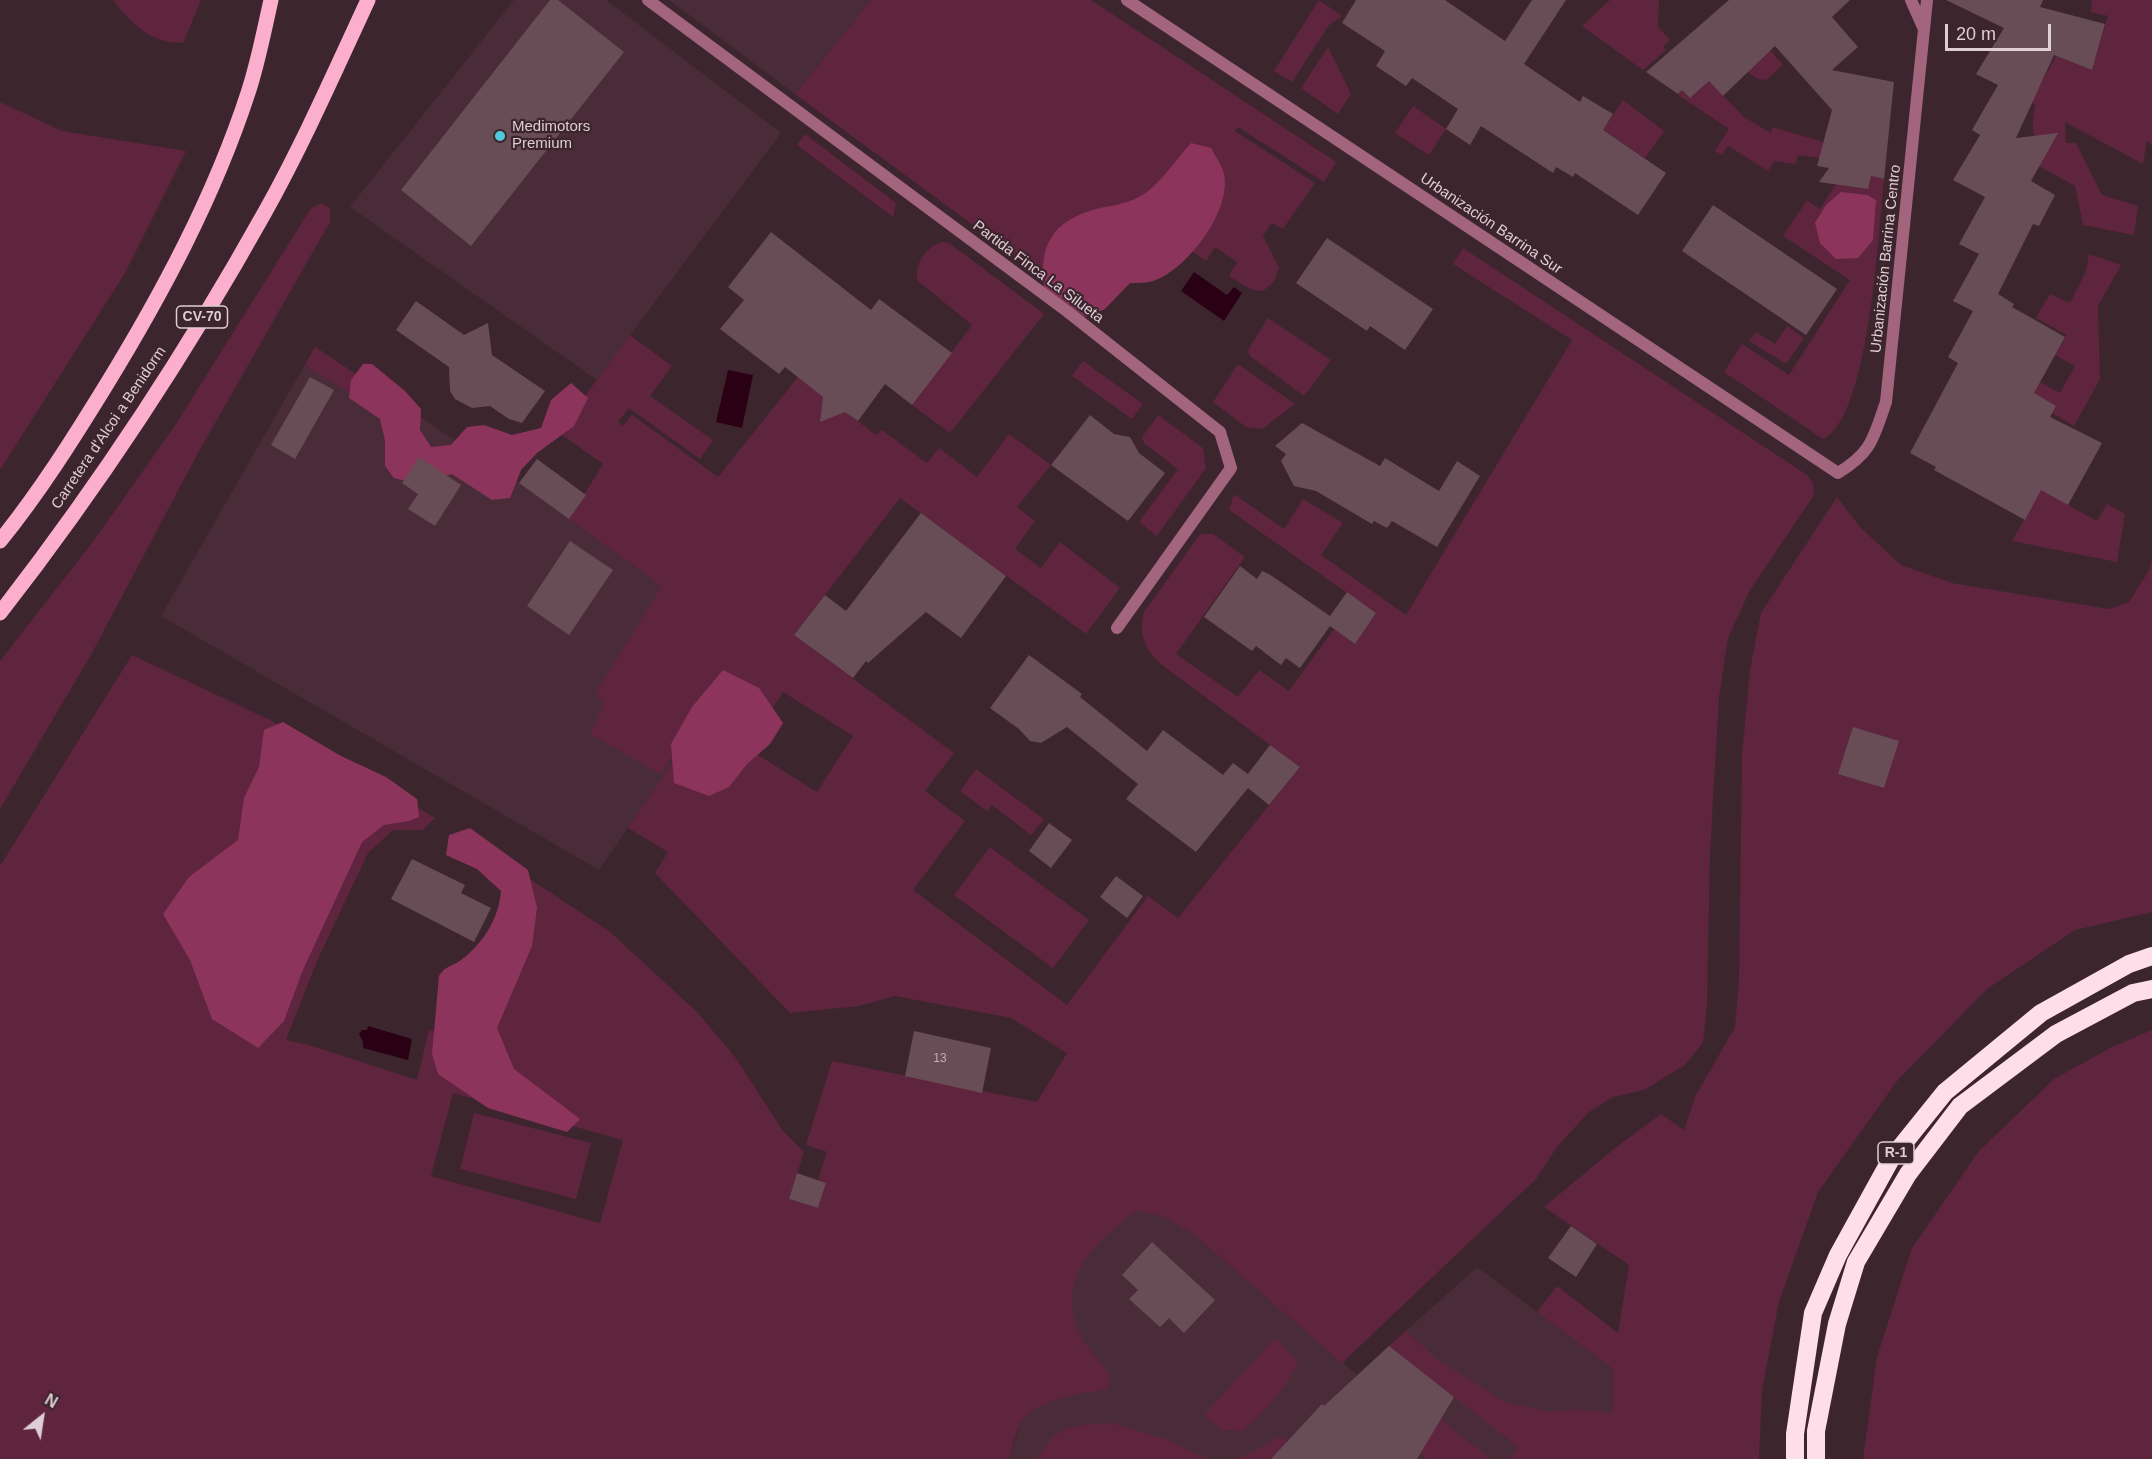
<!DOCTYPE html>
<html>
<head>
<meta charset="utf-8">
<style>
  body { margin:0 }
  #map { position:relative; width:2152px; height:1459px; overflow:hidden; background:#3d252e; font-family:Arial,sans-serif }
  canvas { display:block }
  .north { position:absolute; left:12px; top:1387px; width:60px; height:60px; -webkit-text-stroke:4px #3d252e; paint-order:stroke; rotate:30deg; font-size:16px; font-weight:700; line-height:24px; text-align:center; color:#dfced4 }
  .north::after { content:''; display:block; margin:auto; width:21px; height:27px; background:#dfced4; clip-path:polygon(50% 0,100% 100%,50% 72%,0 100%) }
  .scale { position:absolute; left:1945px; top:24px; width:106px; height:27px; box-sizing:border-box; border:3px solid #dfced4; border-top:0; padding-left:8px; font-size:18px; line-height:21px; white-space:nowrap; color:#dfced4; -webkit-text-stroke:4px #3d252e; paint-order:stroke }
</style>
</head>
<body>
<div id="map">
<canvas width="2152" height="1459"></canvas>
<div class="north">N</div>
<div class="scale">20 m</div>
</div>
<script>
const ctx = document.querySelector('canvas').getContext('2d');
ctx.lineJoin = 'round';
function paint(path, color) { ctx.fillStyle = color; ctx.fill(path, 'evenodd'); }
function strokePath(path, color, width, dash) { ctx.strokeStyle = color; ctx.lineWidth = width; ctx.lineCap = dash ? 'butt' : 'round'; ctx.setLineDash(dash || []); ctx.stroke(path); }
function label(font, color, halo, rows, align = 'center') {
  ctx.font = font + ' Arial,sans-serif'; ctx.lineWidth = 4.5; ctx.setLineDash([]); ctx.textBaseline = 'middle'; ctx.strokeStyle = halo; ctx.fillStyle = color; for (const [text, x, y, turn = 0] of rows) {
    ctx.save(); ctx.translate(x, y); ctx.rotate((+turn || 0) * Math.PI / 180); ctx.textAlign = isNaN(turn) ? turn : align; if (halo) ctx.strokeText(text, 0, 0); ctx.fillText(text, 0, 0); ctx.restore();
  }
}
const built = new Path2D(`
  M514,0H606L781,133L597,380L350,207Z
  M669,0H871L795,94Z
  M315,347L519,483L751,649L599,870L161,616Z
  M1104,1156L1357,1375L1477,1267L1613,1369L1611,1459H1009Z`);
const green = new Path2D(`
  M113,0H201L183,43C151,43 132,25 113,0Z
  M871,0H1091L1336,162L1324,182L1238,127L1235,131L1315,183L1283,229L1271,223L1263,236L1279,268L1274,282L1263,291L1252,290L1229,276L1237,262L1215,247L1206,261L1162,230L1064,292L795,94Z
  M1319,0L1342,16L1329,25L1292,82L1274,71Z
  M1610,0H1659L1658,27L1670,40L1663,47L1666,50L1643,70L1582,26Z
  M2092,0H2152V146L2147,140L2143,164L2065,122L2066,143H2076L2102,195L2138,206L2134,235L2083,225L2075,186L2037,165C2038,141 2028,130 2036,105L2031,102L2056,56L2092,70L2108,16L2091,12Z
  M1746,22L1783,65L1766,80L1758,79L1732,61Z
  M1328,47L1351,94L1338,114L1301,88Z
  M1709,81L1744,117L1771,133L1772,127L1824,142L1820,158L1798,155L1796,164L1774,161L1768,171L1728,146L1722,155L1715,151L1729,129L1678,95L1682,90L1690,98Z
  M1623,100L1664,131L1645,158L1603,130Z
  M0,102L62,131L186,151L125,273L0,470Z
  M1413,106L1446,129L1429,155L1395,133Z
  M805,134L896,203L893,217L797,145Z
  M1844,171L1842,185L1867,189L1871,176L1884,179C1879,227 1869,420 1823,439L1724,372L1742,344L1789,375L1850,280L1783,236L1807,200L1820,209Z
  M322,203L330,208V222L198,453L92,653L0,809V661L92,543L174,427L311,208Z
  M943,242L949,243L1044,314L950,433L912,405L972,325L918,281C913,265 926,246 943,242Z
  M1463,248L1807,475L1813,483L1814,495L1750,590L1728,638L1719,697L1710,852L1707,1004L1703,1043L1685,1065L1644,1090L1613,1097L1589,1112L1557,1147L1536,1179L1342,1363L1196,1236L1165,1217L1137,1211C1097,1239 1055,1279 1079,1332C1086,1347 1099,1360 1109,1373L1108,1390C1086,1391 1032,1401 1021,1422C1015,1433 1013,1447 1009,1459H0V866L132,655L272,721L435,818L423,830H393L368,853L317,961L286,1040L309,1045L417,1080L429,1030L444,1032L522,874L609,931L697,1012L735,1057L783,1131L804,1152L789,1199L818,1208L826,1183L818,1180L827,1152L806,1145L832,1061L1037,1102L1067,1053L1011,1018L895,996L859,1006L790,1013L655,873L668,852L628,828L731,677L660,774L590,734L604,704L595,694L662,586L569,519L603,464L558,432L630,335L672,366L650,396L713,440L700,459L629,408L618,422L623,426L632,415L718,477L798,377L824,397L822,407L843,410L876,435L882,430L927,463L939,448L977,477L1009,434L1051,465L1017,507L1035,521L1015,549L1041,568L1060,542L1120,588L1086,634L900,498L794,635L954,753L925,791L965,821L913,890L1067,1005L1148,896L1178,918L1300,767L1162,665C1145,650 1138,634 1144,612L1200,534H1213L1245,557L1176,654L1238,697L1259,670L1289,691L1334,629L1355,644L1376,613L1229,510L1234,494L1284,529L1303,499L1343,523L1321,555L1406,615L1572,340L1453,264ZM783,692L853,736L817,792L747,748ZM453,1093L623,1140L600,1223L431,1176Z
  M2089,254L2121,265L2098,306L2100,379L2074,426L2052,413L2056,406L2038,396L2033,403L2027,375L2060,393L2075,366L2055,355L2067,335L2036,318L2050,294L2070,303L2086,271Z
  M1268,318L1331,360L1304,396L1250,356L1248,350Z
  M1787,326L1804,338L1786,364L1749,341L1756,332L1775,344Z
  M315,347L423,419L413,432L305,365Z
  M1083,361L1143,404L1132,419L1072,376Z
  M1238,364L1295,404L1262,429L1246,427L1213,402Z
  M1158,415L1203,448L1206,468L1157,536L1139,522L1178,469L1144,443L1142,437Z
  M2043,486L2066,504L2097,521L2107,504L2125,514L2117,562L2012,541Z
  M1837,497L1860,527L1901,565L1952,583L2109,609L2129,602L2150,569L2152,559V912L2075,930L1987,989L1897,1081L1818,1192L1779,1302L1762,1390L1759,1459H1510L1518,1447L1389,1346L1406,1331L1437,1359L1505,1402L1549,1412L1576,1409L1612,1413L1613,1369L1537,1312L1557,1286L1618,1333L1629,1265L1544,1207L1615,1148L1661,1114L1684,1130L1695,1097L1735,1027L1739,980L1742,755L1750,670L1761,613Z
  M976,769L1044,819L1031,835L992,805L987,811L960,791Z
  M990,847L1089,920L1053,968L954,895Z
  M2152,1030V1459H1863L1877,1357L1912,1248L1979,1151L2054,1079L2112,1047Z
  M474,1113L591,1143L576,1199L460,1169Z
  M1275,1338L1298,1361C1288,1388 1264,1412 1243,1431L1222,1430L1204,1415Z
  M1413,1398L1491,1459H1427L1387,1426Z
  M1111,1423L1166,1439L1207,1459H1037C1058,1423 1073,1426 1111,1423Z
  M1280,1436L1287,1442L1271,1459H1232L1244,1457Z`);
const forest = new Path2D(`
  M1191,143L1211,148C1215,156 1222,165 1224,174C1232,210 1187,270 1153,281C1146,283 1137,283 1130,283L1105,309L1085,317L1044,287C1039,244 1053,221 1096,209C1113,205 1129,204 1144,194C1160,184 1178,157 1191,143Z
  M1841,192L1867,195L1876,200L1873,240L1858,258L1836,259L1820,243L1815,223L1826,205Z
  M363,364H372L405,391L421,409L420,430L431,447L451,445L467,427L484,425L512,435L541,428L551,400L571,383L588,398L574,426L537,453L521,470L510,498L492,500L452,474L418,484L394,478L385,466V441L380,419L349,398L351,380Z
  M723,670L759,688L783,723L770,744L747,764L729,787L709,796L674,783L671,744L692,707Z
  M283,722L341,756L386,777L417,799L419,817L409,821L384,825L362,842L302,972L284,1021L258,1048L212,1019L190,960L163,914L189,877L238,840L244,798L259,767L264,730Z
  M470,828L528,870L537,908L532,946L497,1028L514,1069L580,1119L567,1132L488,1108L438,1074L432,1054L439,976C446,965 452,967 461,960C483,944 499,918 501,891L477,869L446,855L449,835Z`);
const water = new Path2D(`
  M1194,272L1227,295L1234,287L1242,293L1224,321L1181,291Z
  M728,370L753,375L742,428L716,422Z
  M368,1026L412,1039L408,1060L363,1048V1042L359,1034L362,1030H367Z`);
const building = new Path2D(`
  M550,0H558L624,52L471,246L401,190Z
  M1356,0H1445L1505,41L1532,0H1566L1524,64L1580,102L1583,96L1613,114L1603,130L1666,173L1638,215L1575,173L1573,177L1556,167L1553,173L1481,126L1470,145L1446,129L1458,109L1412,78L1406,86L1376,66L1385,51L1342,23Z
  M1729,0H1850L1832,17L1858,47L1832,70L1894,82L1884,179L1871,176L1868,189L1819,182L1829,168L1817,166L1832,110L1775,46L1723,96L1709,81L1690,98L1682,90L1678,94L1646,72Z
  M1946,0H2043L2040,7L2105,24L2092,70L2054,55L2016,138L2058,133L2031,181L2055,195L2039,226L2033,224L1998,294L2014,304L2012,307L2065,337L2034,393L2056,406L2050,417L2102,443L2068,505L2041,490L2025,520L1934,470L1936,467L1910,453L1958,363L1948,357L1973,311L1953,301L1979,254L1959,244L1985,197L1953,180L1980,135L1972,130L1998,85L1976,74L2004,28Z
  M1713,205L1837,289L1806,335L1682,251Z
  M771,232L871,310L879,299L952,353L912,405L885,384L858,421L845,412L820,422L823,397L785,367L779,374L720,329L744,300L728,287Z
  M1327,238L1433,309L1405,350L1370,326L1367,331L1296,283Z
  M416,301L464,335L488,323L492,355L545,391L522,423L509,419L490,406L472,408L455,399L450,391L449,367L396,330Z
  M310,377L334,390L295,459L271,445Z
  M1090,415L1114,434L1130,437L1139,453L1165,473L1128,521L1051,465Z
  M1302,423L1380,466L1385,458L1439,491L1457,461L1480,476L1437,547L1392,521L1387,528L1374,521L1372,524L1316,491L1294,486L1281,461L1286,454L1275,446Z
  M419,457L461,485L435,526L408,509L418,494L402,483Z
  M537,459L586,495L569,519L519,483Z
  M921,513L1006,576L961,638L926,612L868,663L866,661L853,678L794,635L825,595L846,611Z
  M570,541L613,570L569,635L527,606Z
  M1240,566L1257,579L1262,571L1269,574L1330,616L1347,592L1376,613L1355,644L1330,626L1300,668L1286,658L1281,665L1256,646L1252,651L1204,617Z
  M1029,655L1082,694L1080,697L1147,751L1163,730L1223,775L1233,763L1248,774L1270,745L1300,767L1269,805L1248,788L1196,852L1126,799L1138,784L1067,727L1041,743L1030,741L1019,729L990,708Z
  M1853,727L1899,741L1884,788L1838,774Z
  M1049,823L1072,840L1051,868L1029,851Z
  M412,859L465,885L461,893L491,908L474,942L391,899Z
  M1116,876L1143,896L1127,918L1100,897Z
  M914,1031L991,1048L982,1093L905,1076Z
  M797,1173L826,1183L818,1208L789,1199Z
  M1571,1226L1597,1244L1576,1277L1548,1258Z
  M1152,1242L1215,1300L1184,1333L1169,1318L1160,1327L1129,1299L1138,1290L1122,1275Z
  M1389,1346L1454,1397L1417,1459H1271L1322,1404L1324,1406Z`);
const minor = new Path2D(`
  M648,0L1068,312L1220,432L1231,468L1117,628
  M1127,0L1838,473C1872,452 1873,439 1886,402L1927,0
  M1911,0L1923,27`);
const primary = new Path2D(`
  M0,541C39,493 73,439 105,387C162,294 214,197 248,93C258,63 264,31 271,0
  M0,613C98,487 187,352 265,212C303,144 335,71 368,0`);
const motorway = new Path2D(`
  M1795,1459V1434L1813,1313L1838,1255L1891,1159L1945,1092L2041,1013L2129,964L2152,956
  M1816,1459V1431L1837,1324L1856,1262L1908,1174L1960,1106L2056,1034L2133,993L2152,989`);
const markers = [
  [500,136,6,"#52cbd8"]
];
const numberNames = [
  ["13",940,1059]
];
const shields = [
  [202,317,51],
  [1896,1153,36]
];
const shieldNames = [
  ["CV-70",202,317],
  ["R-1",1896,1153]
];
const poiNames = [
  ["Medimotors",512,127],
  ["Premium",512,144]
];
const streetNames = [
  ["Urbanización Barrina Sur",1491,224,34],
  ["Urbanización Barrina Centro",1886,259,-84],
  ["Partida Finca La Silueta",1038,272,37],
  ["Carretera d'Alcoi a Benidorm",109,428,-56]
];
paint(built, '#4a2b38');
paint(green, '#5f243e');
paint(forest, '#8d345d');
paint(water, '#2a0015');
paint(building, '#684c56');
strokePath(minor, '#a3657e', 12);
strokePath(primary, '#fcafcc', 15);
strokePath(motorway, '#fedee9', 18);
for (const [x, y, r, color] of markers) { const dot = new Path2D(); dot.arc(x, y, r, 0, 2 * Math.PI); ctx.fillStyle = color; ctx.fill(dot); strokePath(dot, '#3d252e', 2); }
label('12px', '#c1aeb4', null, numberNames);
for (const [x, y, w] of shields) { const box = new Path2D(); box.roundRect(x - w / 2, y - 11, w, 22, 4.5); ctx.fillStyle = '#3d252e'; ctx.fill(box); strokePath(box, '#dfced4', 1.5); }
label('bold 14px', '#dfced4', null, shieldNames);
label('15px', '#dfced4', '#3d252e', poiNames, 'left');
label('15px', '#dfced4', '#3d252e', streetNames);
</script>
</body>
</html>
